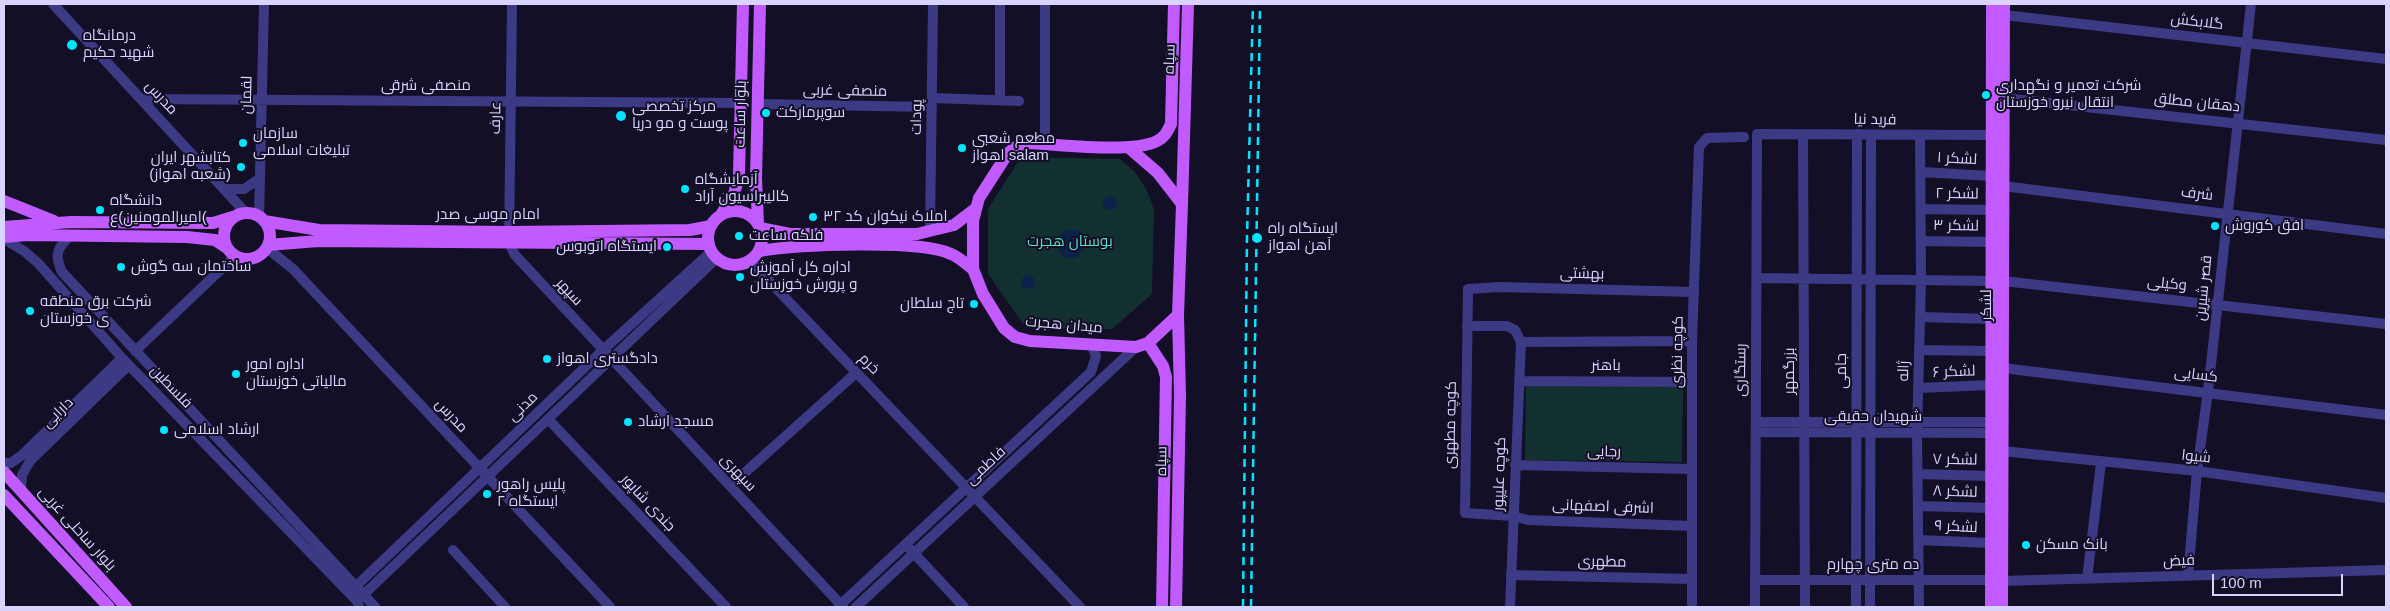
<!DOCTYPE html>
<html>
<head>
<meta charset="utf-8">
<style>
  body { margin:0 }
  #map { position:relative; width:2390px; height:611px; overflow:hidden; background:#130f26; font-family:Arial,sans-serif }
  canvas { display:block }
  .frame { position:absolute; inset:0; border:5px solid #d9d4ff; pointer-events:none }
  .scale { position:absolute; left:2212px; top:574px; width:131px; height:22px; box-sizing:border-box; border:2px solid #d9d4ff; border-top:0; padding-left:6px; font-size:15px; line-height:18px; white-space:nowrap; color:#d9d4ff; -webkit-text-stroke:4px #130f26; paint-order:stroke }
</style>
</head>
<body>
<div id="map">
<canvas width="2390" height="611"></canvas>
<div class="frame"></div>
<div class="scale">100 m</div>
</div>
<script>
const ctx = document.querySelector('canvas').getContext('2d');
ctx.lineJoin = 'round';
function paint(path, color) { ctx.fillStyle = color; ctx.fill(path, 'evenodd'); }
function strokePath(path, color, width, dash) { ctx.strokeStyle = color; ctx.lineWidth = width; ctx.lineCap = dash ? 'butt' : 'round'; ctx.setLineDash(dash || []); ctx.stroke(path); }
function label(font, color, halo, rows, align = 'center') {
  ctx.font = font + ' Arial,Cairo,sans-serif'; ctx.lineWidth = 4; ctx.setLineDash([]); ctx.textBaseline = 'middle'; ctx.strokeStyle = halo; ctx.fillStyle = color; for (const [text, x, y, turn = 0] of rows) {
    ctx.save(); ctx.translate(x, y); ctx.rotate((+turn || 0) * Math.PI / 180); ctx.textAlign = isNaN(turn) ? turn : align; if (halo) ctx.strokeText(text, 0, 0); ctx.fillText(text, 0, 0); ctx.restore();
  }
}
const green = new Path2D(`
  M1021,157L1120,159L1135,172L1146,189L1154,209L1152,294L1112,329L1026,328L988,274V209Z
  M1526,384L1683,387L1682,462L1525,460Z`);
const water = new Path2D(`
  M1103 203a7 7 0 1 1 14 0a7 7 0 1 1-14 0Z
  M1057 244a14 14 0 1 1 28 0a14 14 0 1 1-28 0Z
  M1021 282a7 7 0 1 1 14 0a7 7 0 1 1-14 0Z`);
const minor = new Path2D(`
  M53,4L247,214
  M512,4L509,243L515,255L843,607
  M1000,4V100
  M1045,4V144
  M2004,15L2386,59
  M932,98L1019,101
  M2004,98L2386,140
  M141,99L741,103
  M758,104L932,107
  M1803,135L1805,607
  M1921,172L1992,176
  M2003,186L2386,234
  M225,189H244L260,178
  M1921,209L1992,210
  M259,217L264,4
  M930,231L933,4
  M71,235C57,248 54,254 62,272L375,607
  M4,239L24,251L38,263L122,358L357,601L359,607
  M1921,241L1992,242
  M267,248L293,269L610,607
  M750,261L1080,607
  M1757,278L1992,281
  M2003,281L2386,324
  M1920,317L1992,319
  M1467,326H1507L1515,330L1521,342L1510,607
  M1521,342L1692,341
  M1919,350L1991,351
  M135,351L235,256
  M2003,368L2386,415
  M1519,381L1692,382
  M1918,388L1991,385
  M548,419L726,607
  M1756,422H1991
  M1756,432L1991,433
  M2002,451L2197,471L2386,498
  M4,463H11L22,455L122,358
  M1515,465L1692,469
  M1918,474L1991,476
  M730,486L856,373
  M21,490L22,475L30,461L129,365
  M1918,506L1991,508
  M1692,526L1528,520L1513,516L1465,513L1468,289L1500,287L1694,292
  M1919,540L1991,543
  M910,549L964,607
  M453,550L505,607
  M1511,575L1692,579
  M2188,576L2197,471L2208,391L2251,4
  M2087,579L2101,463
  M1755,580H1991
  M2002,581L2386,570
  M351,591L603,350L712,251
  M359,599L717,258
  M838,607L1091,372L1096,356L1091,344
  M856,607L1136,347
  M1692,607V341L1699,147L1707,138L1744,137
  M1755,607L1757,134L1992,135
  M1856,607L1857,134
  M1870,607L1871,135
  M1919,607L1917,433L1921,280L1920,135`);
const major = new Path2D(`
  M1128,147L1158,173L1182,204L1178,315L1148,343L1136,347L1030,341L1015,337L1004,328L983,294L973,269V221L979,198L1008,153L1016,147L1026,143C1057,144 1132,154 1157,141C1165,137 1167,132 1171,124L1174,4
  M4,201L54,221
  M1182,204L1188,4
  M708 238a27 27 0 1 1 54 0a27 27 0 1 1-54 0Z
  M224 236a23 23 0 1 1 46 0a23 23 0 1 1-46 0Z
  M721,215L734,194L739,175L743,4
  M264,221L319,230L509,232L690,230L711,226
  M758,224L756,178L760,4
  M4,227L71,222L213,223L236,216
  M760,228L790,234H917L954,225L975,209
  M4,237L27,235L187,237L215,240L227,248
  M268,245L318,241L709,244
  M759,251C796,245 920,239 951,254C959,257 966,264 973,269
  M1148,343L1163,366L1166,377L1162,607
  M4,472L126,607
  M4,495L109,607
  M1176,607L1180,396L1178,315
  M1991,607L1992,4
  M2002,607L2004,4`);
const rail = new Path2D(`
  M1243,607L1247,237L1253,4
  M1251,607L1260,4`);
const markers = [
  [72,45,6,"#00e5ff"],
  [1986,95,5,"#00e5ff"],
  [766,113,5,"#00e5ff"],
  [621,116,6,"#00e5ff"],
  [243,143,5,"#00e5ff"],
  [962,148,5,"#00e5ff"],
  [241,167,5,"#00e5ff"],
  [685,189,5,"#00e5ff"],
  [100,210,5,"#00e5ff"],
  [813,217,5,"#00e5ff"],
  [2215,226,5,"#00e5ff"],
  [739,236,5,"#00e5ff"],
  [1257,238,6,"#00e5ff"],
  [667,247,5,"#00e5ff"],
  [121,267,5,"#00e5ff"],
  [740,277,5,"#00e5ff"],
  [974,304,5,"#00e5ff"],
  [30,311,5,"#00e5ff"],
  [547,359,5,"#00e5ff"],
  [236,374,5,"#00e5ff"],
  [628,422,5,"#00e5ff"],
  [164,430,5,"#00e5ff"],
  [487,494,5,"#00e5ff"],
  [2026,545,5,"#00e5ff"]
];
const streetNames = [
  ["گلابکش",2197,22,7],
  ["سپاه",1170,59,-88],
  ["منصفی شرقی",426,86],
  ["منصفی غربی",845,91,1],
  ["لقمان",247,95,-89],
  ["مدرس",161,98,47],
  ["دهقان مطلق",2197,103,6],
  ["بلوار ساعت",741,114,-89],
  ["پودات",917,117,-89],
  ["عارف",496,118,-89],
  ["فرید نیا",1875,120,1],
  ["لشکر ۱",1957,159,3],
  ["لشکر ۲",1957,194,1],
  ["شرف",2197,194,7],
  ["امام موسی صدر",488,215],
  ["لشکر ۳",1956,226,1],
  ["بهشتی",1582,274,1],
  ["وکیلی",2167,284,6],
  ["قصر شیرین",2204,288,-84],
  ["سپهر",569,292,47],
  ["لشکر",1987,305,-90],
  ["میدان هجرت",1064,325,5],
  ["کوچه نظری",1678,352,-89],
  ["خرم",869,364,46],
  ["باهنر",1606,366],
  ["رستگاری",1741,370,-89],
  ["بزرگمهر",1790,371,-90],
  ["جامی",1842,371,-90],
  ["ژاله",1904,371,-89],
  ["لشکر ۶",1954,372,-2],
  ["کسایی",2196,375,7],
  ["فلسطین",171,387,46],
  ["مدنی",523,407,-44],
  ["دارایی",58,413,-44],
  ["مدرس",451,416,47],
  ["شهیدان حقیقی",1873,417],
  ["کوچه مطهری",1451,425,-89],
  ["رجایی",1604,452,1],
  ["شیوا",2196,457,6],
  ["لشکر ۷",1955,460,1],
  ["سپاه",1162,461,-89],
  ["فاطمی",986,466,-43],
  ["سپهری",738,473,47],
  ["کوچه علیپور",1500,474,-88],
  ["لشکر ۸",1955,492,2],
  ["جندی شاپور",648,503,47],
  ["اشرفی اصفهانی",1603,507,2],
  ["لشکر ۹",1956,527,3],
  ["بلوار ساحلی غربی",77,529,48],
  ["فیض",2179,561,-2],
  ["مطهری",1602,562,1],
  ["ده متری چهارم",1873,565]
];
const poiNames = [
  ["درمانگاه",83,36],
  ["شهید حکیم",83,53],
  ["شرکت تعمیر و نگهداری",1996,86],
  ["انتقال نیرو خوزستان",1996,103],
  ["مرکز تخصصی",632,107],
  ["پوست و مو دریا",632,124],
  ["سوپرمارکت",776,113],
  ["سازمان",253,134],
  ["تبلیغات اسلامی",253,151],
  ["مطعم شعبي",972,139],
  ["اهواز salam",972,156],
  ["کتابشهر ایران",231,158,"right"],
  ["(شعبه اهواز)",231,175,"right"],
  ["آزمایشگاه",695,180],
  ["کالیبراسیون آراد",695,197],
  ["دانشگاه",110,201],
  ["امیرالمومنین)ع(",110,218],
  ["املاک نیکوان کد ۳۲",823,217],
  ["افق کوروش",2225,226],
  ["ایستگاه راه",1268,229],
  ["آهن اهواز",1268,246],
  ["فلکه ساعت",749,236],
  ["ایستگاه اتوبوس",657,247,"right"],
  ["ساختمان سه گوش",131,267],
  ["اداره کل آموزش",750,268],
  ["و پرورش خوزستان",750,285],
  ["شرکت برق منطقه",40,302],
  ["ی خوزستان",40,319],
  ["تاج سلطان",964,304,"right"],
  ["دادگستری اهواز",557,359],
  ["اداره امور",246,365],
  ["مالیاتی خوزستان",246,382],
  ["مسجد ارشاد",638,422],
  ["ارشاد اسلامی",174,430],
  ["پلیس راهور",497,485],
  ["ایستگاه ۲",497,502],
  ["بانک مسکن",2036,545]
];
const parkNames = [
  ["بوستان هجرت",1070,242]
];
paint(green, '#12302f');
paint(water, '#0c2248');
strokePath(minor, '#3d3a85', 10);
strokePath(major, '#c25bff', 12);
strokePath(rail, '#00e5ff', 2.5, [8, 6]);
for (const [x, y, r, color] of markers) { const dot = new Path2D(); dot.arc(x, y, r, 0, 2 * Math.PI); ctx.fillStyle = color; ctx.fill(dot); strokePath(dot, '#130f26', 2); }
label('15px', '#d9d4ff', '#130f26', streetNames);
label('15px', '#d9d4ff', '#130f26', poiNames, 'left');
label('15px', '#5fe0c0', '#130f26', parkNames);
</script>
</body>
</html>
